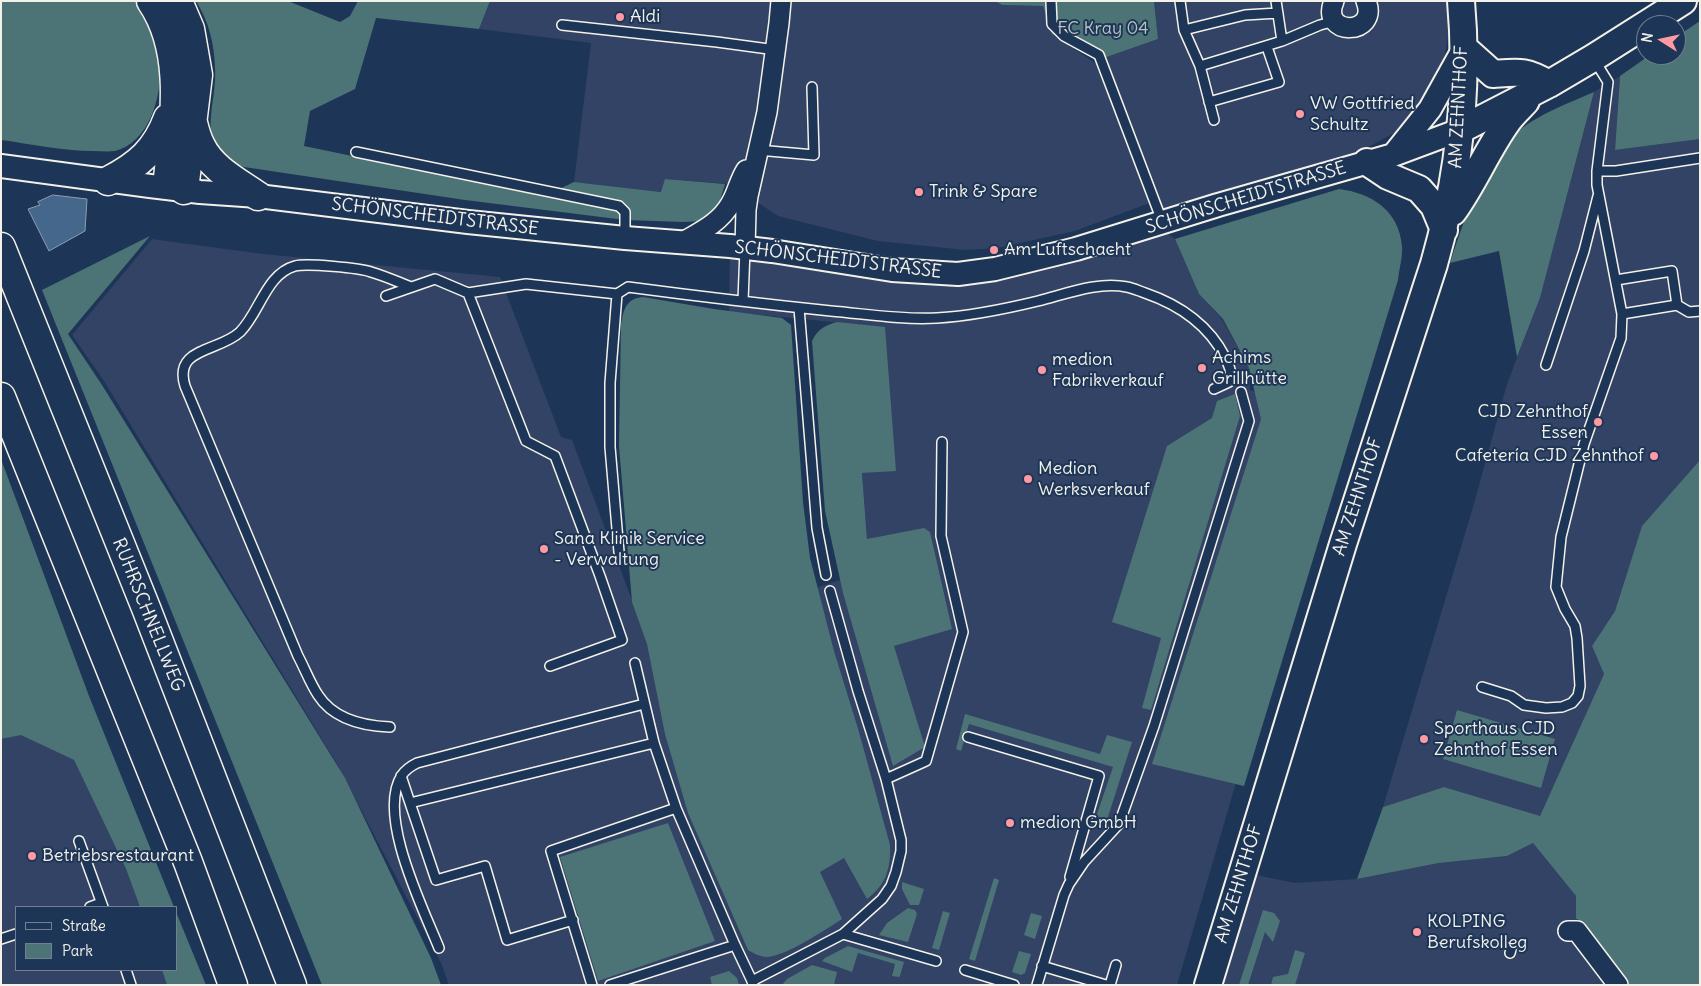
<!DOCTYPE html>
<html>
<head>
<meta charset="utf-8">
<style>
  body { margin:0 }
  #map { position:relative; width:1701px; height:986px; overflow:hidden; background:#1d3557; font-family:Delius,sans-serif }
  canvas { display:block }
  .frame { position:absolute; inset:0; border:2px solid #f4f1e8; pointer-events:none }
  .legend { position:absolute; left:15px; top:906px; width:162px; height:65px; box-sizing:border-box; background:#1d3557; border:1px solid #738091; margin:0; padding:6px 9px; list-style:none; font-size:15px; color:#f4f1e8 }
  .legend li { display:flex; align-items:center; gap:10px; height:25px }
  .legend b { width:25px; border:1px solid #738091 }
  .north { position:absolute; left:1636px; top:15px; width:50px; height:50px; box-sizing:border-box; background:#1d3557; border:1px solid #738091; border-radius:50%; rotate:280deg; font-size:14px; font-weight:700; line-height:20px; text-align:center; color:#f4f1e8 }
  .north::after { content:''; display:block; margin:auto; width:18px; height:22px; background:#ff9aa2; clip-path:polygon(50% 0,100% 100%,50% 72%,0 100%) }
</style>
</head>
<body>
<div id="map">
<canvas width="1701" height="986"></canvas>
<div class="frame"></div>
<ul class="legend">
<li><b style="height:6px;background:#1d3557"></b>Straße</li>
<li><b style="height:14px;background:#4c7376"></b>Park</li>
</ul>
<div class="north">N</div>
</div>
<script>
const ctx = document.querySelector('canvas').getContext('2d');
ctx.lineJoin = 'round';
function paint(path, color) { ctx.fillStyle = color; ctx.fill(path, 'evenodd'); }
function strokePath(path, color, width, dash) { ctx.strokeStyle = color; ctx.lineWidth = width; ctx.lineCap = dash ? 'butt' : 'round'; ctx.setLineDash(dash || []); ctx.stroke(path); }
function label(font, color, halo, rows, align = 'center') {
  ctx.font = font + ' Delius,sans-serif'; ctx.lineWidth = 4; ctx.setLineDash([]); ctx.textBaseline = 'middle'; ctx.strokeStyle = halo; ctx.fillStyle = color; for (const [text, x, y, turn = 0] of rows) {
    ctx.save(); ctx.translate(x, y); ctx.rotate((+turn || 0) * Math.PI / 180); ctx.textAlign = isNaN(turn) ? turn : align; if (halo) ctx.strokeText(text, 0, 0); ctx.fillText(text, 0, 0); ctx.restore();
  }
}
const built = new Path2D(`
  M490,1H995L1002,5L1043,6L1052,34L1095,63L1152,202L1075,231L997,248L965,250L878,241L778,216L730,184L666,179L662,192L574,182L591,43L479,29Z
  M1154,1H1454L1441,78L1413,123L1348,158L1163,216L1101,59L1158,39Z
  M1620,76L1615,150L1700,139V460L1642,527L1615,611L1592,646L1604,674L1540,817L1444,787L1383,807L1473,507L1507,384L1540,298L1594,92Z
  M1158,226L1175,239L1199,294L1222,319L1249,368L1250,390L1346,420L1289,601L1177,985H449L441,963L337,764L104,381L72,335L152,239L263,254L500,277L561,437L572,440L648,643L840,580L888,568L867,539L862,473L896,470L854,324L729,312L730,247L958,277Z
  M21,734L74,760L126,869L140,907H16V970H162L167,985H1V739Z
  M1533,843L1576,896V930L1617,985H1213L1246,873L1295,883L1357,879L1439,863L1507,856Z`);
const green = new Path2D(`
  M1,1H140C144,8 151,16 153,24C156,35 160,59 160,70C161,99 148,143 115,151C108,152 100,151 92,151C62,151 31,144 1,140Z
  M196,1H288L340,22L350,16L358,1H490L479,29L376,18L355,89L310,111L304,146L545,196L574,182L661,192L665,179L725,184L717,211L704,221L683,222L625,220L465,200L244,167C191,149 218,107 215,67C214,43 209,22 196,1Z
  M995,1H1154L1158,39L1101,59L1052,34L1043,6L1002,5Z
  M1700,21V139L1615,150L1620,76L1650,55H1676V37Z
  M1594,92L1540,298L1517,357L1499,251L1450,263C1462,224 1482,169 1510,139C1530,117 1567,104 1594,92Z
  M1339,189C1371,193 1399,210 1402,246C1403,256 1399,269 1398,280L1244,786L1152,764L1261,419L1249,368L1223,319L1199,294L1175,239Z
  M150,236L68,334L102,385L345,778L431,958L441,985H322L42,290Z
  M643,297L714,309L782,318L791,325L803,502L810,558L834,651L859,732L890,845C891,868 886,885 867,899L844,858L820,872L842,919C825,930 786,956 767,957C760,957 753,953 748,950L688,813L665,734L647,644L632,602L619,446L621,324C624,308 626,299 643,297Z
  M837,322L885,327L896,471L862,473L867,539L924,528L930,532L952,629L894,646L925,747L893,766L843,593L825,511L812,341C817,330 825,325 837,322Z
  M1235,394L1240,416L1151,710L1142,708L1161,638L1112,622L1167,446L1212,418L1217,401Z
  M1,459L89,696L174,907H140L126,869L74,760L21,735L1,739Z
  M1700,460V985H1620L1577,930L1579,920L1576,919V896L1533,843L1507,856L1439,863L1357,879L1383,807L1444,787L1540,816L1604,674L1592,646L1615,611L1642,526Z
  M1457,710L1555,739L1541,788L1443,759Z
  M965,714L1100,754L1107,735L1132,742L1107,820L1096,817L1113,767L969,724L961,751L956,749Z
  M668,823L715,941L598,981L560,857Z
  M994,878L999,880L975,961L969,959Z
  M902,882L924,889L919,905H910L902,889Z
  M908,908L915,910L917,914L908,942L879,935L887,923Z
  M1263,910L1274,913L1280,921L1273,942L1265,932L1248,985H1239Z
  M943,911L950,913L939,950L932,948Z
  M176,912L206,985H167L162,970H176Z
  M1031,913L1042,916L1035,939L1024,935Z
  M848,946L904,962L900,976L899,977L892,976L895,964L858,953L852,972L822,961L825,958Z
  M1295,950L1305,953L1295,985H1271L1273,977L1288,974Z
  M1019,951L1031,954L1025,973L1021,975L1012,972Z
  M812,965L837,972L834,985H782L787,979Z
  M729,971L737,978L739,985H712L710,977Z`);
const water = new Path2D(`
  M53,195L87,199L85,231L49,251L28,209L40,205L38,202Z`);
const service = new Path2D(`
  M1051,1L1052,24L1064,36L1099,55L1162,221
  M1180,1L1184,30L1200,66L1214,120
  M562,25L717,42L776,50
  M1184,30L1245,15L1278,13
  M1282,41L1320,25L1335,21
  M1200,66L1282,41L1276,1
  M1209,102L1279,82L1267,47
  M758,150L814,155L812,87
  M356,152L619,206L625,212V238
  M1597,171H1616L1700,158
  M1616,280L1672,271L1677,305L1622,314
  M468,293L526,441L555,456L600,576L622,640L550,666
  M617,294L610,383V447L619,552
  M386,296L435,279L468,293L526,284L617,294L628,287C696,296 763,304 831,311C866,314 902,320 937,318C972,316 1005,309 1038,301C1066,294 1098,281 1127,287C1133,288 1139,291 1145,293C1180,305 1208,324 1225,357C1229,366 1233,373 1229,382L1214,389
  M743,301L745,249
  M1677,305L1689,312L1700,311
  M799,308L817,528L826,575
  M1546,365L1584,251L1598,196
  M830,591L858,691L886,779
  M635,663L654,743L676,808L735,945L752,981
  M1482,687L1511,696L1524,705L1546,708L1562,707L1572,703L1578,696L1580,686L1577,638L1575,626L1565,609L1556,587L1561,537L1584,444L1621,338L1622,314L1597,185V171L1608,82L1595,61
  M390,727C363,726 334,720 318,695C310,683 305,669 298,656L185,386C173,347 219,352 240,332C260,312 266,274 295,266C307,263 360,268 371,272C385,276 398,282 411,287
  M968,737L1099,776L1070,877
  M401,776L410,803
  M79,841L103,907
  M90,907L101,903
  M573,920L507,940L485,866L436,880L410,803L654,743
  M843,934L882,899L891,886L896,872L901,851V840L886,779L926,761L963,632L941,536L942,442
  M1,939L16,934
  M439,948C423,908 376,814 402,775C406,769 411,766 417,763L644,704
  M1510,953L1512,946
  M1042,966L1106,985
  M126,970L131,985
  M965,970L1014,985
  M592,985L551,851L676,808
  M610,985L735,945
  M753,985L752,981L843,934L936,961
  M1037,985L1064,895L1069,884L1084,862L1119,824L1154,726L1249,421L1241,392
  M1110,985L1116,965`);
const minor = new Path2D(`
  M1334,1C1319,37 1380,36 1366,1
  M681,243C700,232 720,223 731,203C737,193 739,181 746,170
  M745,248L746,210L748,196L767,112L779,23L781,1
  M1568,931H1577L1618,985`);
const tertiary = new Path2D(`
  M1394,154L1430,109L1464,48
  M1,166L150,186L200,192L258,196L468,222L625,238L730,246L772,251L892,270L958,274L995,269L1076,249L1218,205L1393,155L1460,130`);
const secondary = new Path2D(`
  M1464,48L1493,74C1519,72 1525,70 1549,84
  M1460,130L1549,84L1593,58L1683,1
  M1367,162L1388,176L1419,189L1434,206L1444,230
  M1453,212C1474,183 1487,150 1508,121C1513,114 1520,108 1526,101
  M1208,985L1343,544L1434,264C1458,180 1469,89 1461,1`);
const motorway = new Path2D(`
  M151,1C186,52 174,120 168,178
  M178,1L190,29L198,75L184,190
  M193,123C195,131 197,139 201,146C212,169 238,182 258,196
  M108,181C139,165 156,150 168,118
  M1,247L146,608L292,985
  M1,397L188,862L233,985`);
const markers = [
  [620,17,5,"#ff9aa2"],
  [1300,114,5,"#ff9aa2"],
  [919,192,5,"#ff9aa2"],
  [994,250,5,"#ff9aa2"],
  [1202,368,5,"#ff9aa2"],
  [1042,370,5,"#ff9aa2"],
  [1598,422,5,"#ff9aa2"],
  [1654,456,5,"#ff9aa2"],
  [1028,479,5,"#ff9aa2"],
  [544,549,5,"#ff9aa2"],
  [1424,739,5,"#ff9aa2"],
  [1010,823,5,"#ff9aa2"],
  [32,856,5,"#ff9aa2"],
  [1417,932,5,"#ff9aa2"]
];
const poiNames = [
  ["Aldi",630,17],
  ["VW Gottfried",1310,104],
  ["Schultz",1310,125],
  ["Trink & Spare",929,192],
  ["Am Luftschacht",1004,250],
  ["Achims",1212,358],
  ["Grillhütte",1212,379],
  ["medion",1052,360],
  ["Fabrikverkauf",1052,381],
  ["CJD Zehnthof",1588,412,"right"],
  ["Essen",1588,433,"right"],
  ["Cafetería CJD Zehnthof",1644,456,"right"],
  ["Medion",1038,469],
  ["Werksverkauf",1038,490],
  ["Sana Klinik Service",554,539],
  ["- Verwaltung",554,560],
  ["Sporthaus CJD",1434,729],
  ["Zehnthof Essen",1434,750],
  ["medion GmbH",1020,823],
  ["Betriebsrestaurant",42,856],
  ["KOLPING",1427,922],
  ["Berufskolleg",1427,943]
];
const parkNames = [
  ["FC Kray 04",1103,29]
];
const streetNames = [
  ["AM ZEHNTHOF",1459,107,-87],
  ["SCHÖNSCHEIDTSTRASSE",1246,198,-17],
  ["SCHÖNSCHEIDTSTRASSE",435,217,7],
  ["SCHÖNSCHEIDTSTRASSE",838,260,7],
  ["AM ZEHNTHOF",1358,497,-72],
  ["RUHRSCHNELLWEG",148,615,68],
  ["AM ZEHNTHOF",1239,884,-73]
];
paint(built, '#324366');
paint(green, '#4c7376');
paint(water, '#46678c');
strokePath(water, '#8c9eb1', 1);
strokePath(service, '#f4f1e8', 12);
strokePath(minor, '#f4f1e8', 22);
strokePath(tertiary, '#f4f1e8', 26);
strokePath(secondary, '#f4f1e8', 30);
strokePath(motorway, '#f4f1e8', 31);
strokePath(service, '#1d3557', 9);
strokePath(minor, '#1d3557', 19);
strokePath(tertiary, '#1d3557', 22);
strokePath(secondary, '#1d3557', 26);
strokePath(motorway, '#1d3557', 28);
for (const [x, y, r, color] of markers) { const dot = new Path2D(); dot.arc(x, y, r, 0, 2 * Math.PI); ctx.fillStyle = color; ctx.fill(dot); strokePath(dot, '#1d3557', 2); }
label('18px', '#f4f1e8', '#1d3557', poiNames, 'left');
label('18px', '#b9c5c0', '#1d3557', parkNames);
label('18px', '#f4f1e8', '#1d3557', streetNames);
</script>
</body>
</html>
